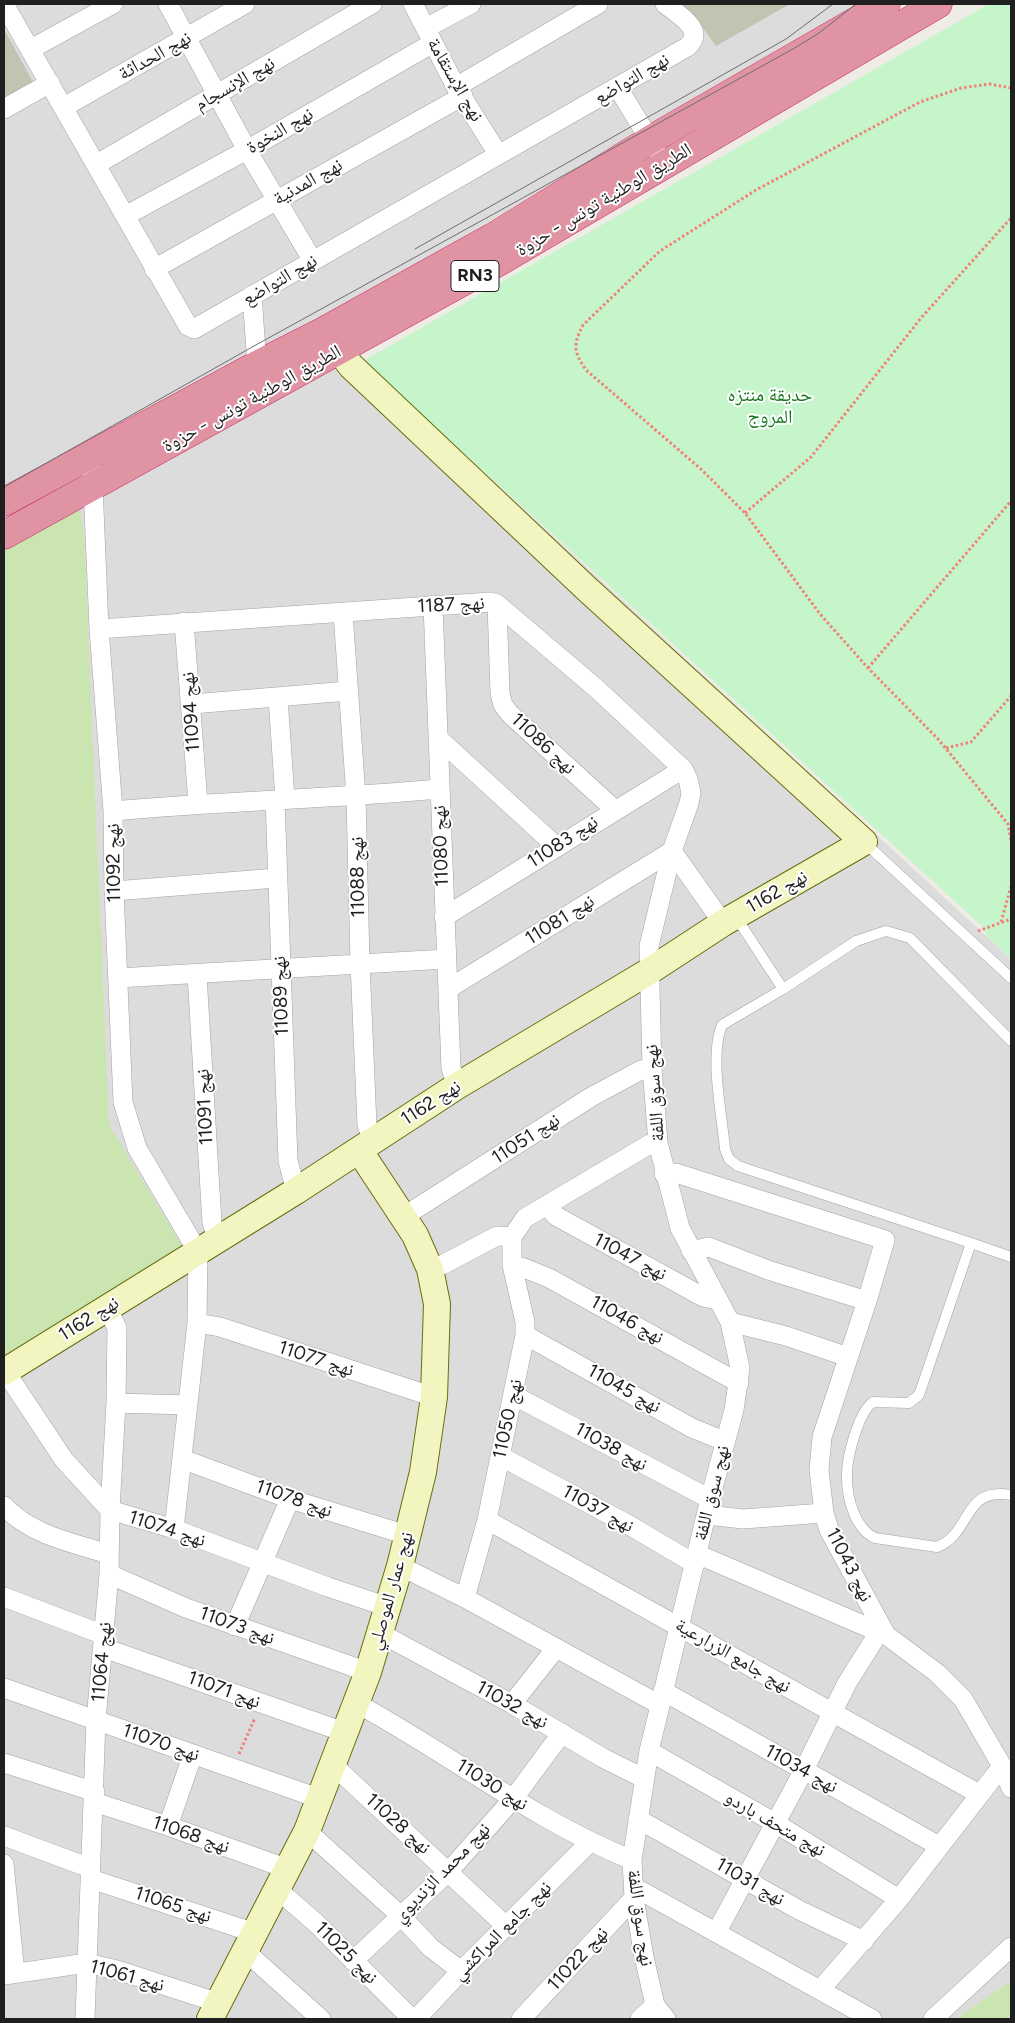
<!DOCTYPE html>
<html>
<head>
<meta charset="utf-8">
<style>
  body { margin:0 }
  #map { position:relative; width:1015px; height:2023px; overflow:hidden; background:#efece6; font-family:Figtree,sans-serif }
  canvas { display:block }
  .frame { position:absolute; inset:0; border:5px solid #1f1f1f; pointer-events:none }
</style>
</head>
<body>
<div id="map">
<canvas width="1015" height="2023"></canvas>
<div class="frame"></div>
</div>
<script>
const ctx = document.querySelector('canvas').getContext('2d');
ctx.lineJoin = 'round';
function paint(path, color) { ctx.fillStyle = color; ctx.fill(path, 'evenodd'); }
function strokePath(path, color, width, dash) { ctx.strokeStyle = color; ctx.lineWidth = width; ctx.lineCap = dash ? 'butt' : 'round'; ctx.setLineDash(dash || []); ctx.stroke(path); }
function label(font, color, halo, rows, align = 'center') {
  ctx.font = font + ' Figtree,"Noto Naskh Arabic",sans-serif'; ctx.lineWidth = 4; ctx.setLineDash([]); ctx.textBaseline = 'middle'; ctx.strokeStyle = halo; ctx.fillStyle = color; for (const [text, x, y, turn = 0] of rows) {
    ctx.save(); ctx.translate(x, y); ctx.rotate((+turn || 0) * Math.PI / 180); ctx.textAlign = isNaN(turn) ? turn : align; if (halo) ctx.strokeText(text, 0, 0); ctx.fillText(text, 0, 0); ctx.restore();
  }
}
const residential = new Path2D(`
  M4,4H858L334,313L363,361L1011,959V1981L955,2019H4Z`);
const construction = new Path2D(`
  M677,4H790L716,46L698,21Z
  M4,29L40,95L4,116Z`);
const grass = new Path2D(`
  M79,504L84,534L109,1125L182,1246L4,1356V549Z
  M1011,1981V2019H955Z`);
const park = new Path2D(`
  M989,4H1011V959L986,935L984,928L363,361Z`);
const path = new Path2D(`
  M1011,88L990,84L961,88L920,102L756,190L660,251L583,325C573,345 573,351 586,370L702,470L745,513L820,614L868,668L938,739L1008,824L1011,841
  M745,513L811,457L921,318L1011,218
  M868,668L1011,501
  M946,748L971,742L1011,696
  M1001,922L1011,887
  M978,931L1011,919
  M239,1754L255,1718`);
const lane = new Path2D(`
  M864,842L1011,978
  M736,917L783,989
  M1011,1041L910,938L886,931L856,941L783,989L722,1025C709,1056 722,1114 725,1149L729,1159L738,1166L971,1243L919,1395L909,1403L873,1402C858,1413 846,1459 847,1478C847,1498 855,1529 875,1538L937,1547C973,1533 961,1487 1011,1495
  M971,1243L1011,1257`);
const street = new Path2D(`
  M4,4L188,326L194,329L687,47C707,31 678,14 665,4
  M168,4L247,150L313,261
  M413,4L456,87L498,154
  M426,28L471,4
  M31,49L113,4
  M456,87L598,4
  M618,88L656,150
  M64,107L245,4
  M4,109L50,83
  M97,164L372,4
  M125,216L247,150L433,43
  M154,269L463,96
  M252,295L257,365
  M90,455L93,485L99,629L113,811L114,891L123,1102L137,1148L198,1252L197,1323L174,1529
  M497,604L500,693L503,705L510,714L615,810
  M433,605L451,1068L457,1086
  M343,613L356,797L360,963L367,1125L373,1140
  M184,622L198,803
  M99,629L490,602L497,604L597,689L683,769L688,779L691,793L689,803L672,851L649,946L652,1068L658,1143L680,1228L730,1322L740,1368L734,1410L710,1499L649,1751L632,1860L634,1898L644,1957L655,2005L666,2019
  M278,698L285,799
  M192,704L348,691
  M438,738L557,847
  M275,800L288,1161L296,1191
  M113,811C222,801 330,799 439,789
  M114,891L277,878
  M444,917L683,769
  M197,975L212,1223L218,1239
  M118,978L446,959
  M448,989L672,851L723,923
  M664,1174L676,1173L885,1240L867,1301L822,1437L819,1470L824,1513L829,1530L886,1635L937,1673L963,1699L1002,1766L1011,1788
  M547,1205L556,1216L703,1297L718,1300
  M403,1217L591,1097L641,1070L652,1068
  M691,1251L709,1247L768,1270L867,1301
  M512,1265L524,1268L549,1278L739,1383
  M430,1269L444,1264L497,1236L512,1237L525,1218L650,1144L658,1143
  M730,1322L786,1336L848,1357
  M197,1323L220,1327L434,1397
  M525,1335L692,1428L724,1441
  M5,1371L64,1460L110,1510L174,1529L328,1587L388,1607
  M513,1395L710,1499
  M116,1403L188,1405
  M500,1456L629,1525L695,1564
  M182,1459L290,1499L407,1535
  M4,1506C31,1535 71,1542 108,1554
  M707,1515L743,1519L824,1513
  M487,1520L979,1794
  M697,1554L886,1635
  M400,1566L465,1598L660,1705
  M109,1574L186,1608L368,1672
  M4,1597L104,1635
  M465,1598L487,1520L525,1335V1322L512,1265V1237
  M235,1626L290,1499
  M380,1633L512,1704L603,1758L643,1778
  M104,1648L344,1732
  M4,1688L318,1798
  M663,1691L939,1846
  M356,1703C450,1754 533,1820 632,1860
  M512,1704L556,1648
  M649,1751L775,1823L899,1899
  M4,1763L95,1792
  M332,1764L507,1927
  M94,1802L168,1826L288,1869
  M638,1819L799,1910L864,1941
  M168,1826L193,1754
  M307,1831L401,1916L431,1948L461,1971
  M4,1836L90,1868
  M4,1864L15,1973
  M91,1879L255,1933
  M634,1887L872,2019
  M278,1890L316,1923L412,2019
  M716,1933L804,1770L847,1683L879,1632
  M245,1951L321,2019
  M353,1961L449,1871L513,1799L562,1733
  M4,1975L87,1963L117,1970L219,2003
  M820,1990L899,1899L1002,1766
  M85,2019L96,1720L109,1574L110,1510L116,1403L117,1328L107,1308
  M416,2019L461,1971L589,1843
  M521,2019L634,1898
  M640,2019L655,2005
  M933,2019L1011,1947`);
const secondary = new Path2D(`
  M4,1372L296,1191L457,1086L648,972L723,923L864,842L587,589L351,366L326,334
  M210,2019L307,1831L368,1672L400,1566L423,1472L434,1397L437,1304L430,1269L415,1235L359,1150`);
const highway = new Path2D(`
  M4,502L257,365L324,331L493,237L650,140L886,4
  M4,535L502,260L938,4`);
const tram = new Path2D(`
  M415,249L786,39L833,4
  M4,487L254,346L793,49L819,33L856,4`);
const shields = [
  [475,276,48]
];
const shieldNames = [
  ["RN3",475,276]
];
const streetNames = [
  ["نهج الحداثة",155,56,-29],
  ["نهج التواضع",632,79,-30],
  ["نهج الإستقامة",455,80,60],
  ["نهج الإنسجام",235,84,-30],
  ["نهج النخوة",280,131,-30],
  ["نهج المدنية",308,182,-29],
  ["الطريق الوطنية تونس - حزوة",604,200,-31],
  ["نهج التواضع",280,280,-30],
  ["الطريق الوطنية تونس - حزوة",252,399,-29],
  ["نهج 1187",451,605,-3],
  ["نهج 11094",191,712,-94],
  ["نهج 11086",543,744,43],
  ["نهج 11083",563,842,-33],
  ["نهج 11080",441,846,-92],
  ["نهج 11092",114,863,-91],
  ["نهج 11088",358,877,-91],
  ["نهج 1162",777,892,-30],
  ["نهج 11081",560,920,-32],
  ["نهج 11089",281,996,-92],
  ["نهج سوق اللفة",655,1093,-94],
  ["نهج 1162",431,1103,-33],
  ["نهج 11091",205,1107,-93],
  ["نهج 11051",526,1139,-33],
  ["نهج 11047",630,1257,28],
  ["نهج 1162",89,1319,-32],
  ["نهج 11046",627,1320,29],
  ["نهج 11077",316,1359,18],
  ["نهج 11045",624,1389,29],
  ["نهج 11050",508,1419,-78],
  ["نهج 11038",611,1447,29],
  ["نهج سوق اللفة",712,1493,-76],
  ["نهج 11078",294,1499,19],
  ["نهج 11037",598,1509,29],
  ["نهج 11074",167,1529,18],
  ["نهج 11043",849,1565,63],
  ["نهج عمار الموصلي",391,1591,-74],
  ["نهج 11073",237,1626,20],
  ["نهج جامع الزرارعية",733,1656,30],
  ["نهج 11064",102,1662,-85],
  ["نهج 11071",224,1690,20],
  ["نهج 11032",512,1705,29],
  ["نهج 11070",161,1743,19],
  ["نهج 11034",801,1769,29],
  ["نهج 11030",492,1785,32],
  ["نهج 11028",398,1824,42],
  ["نهج متحف باردو",775,1824,30],
  ["نهج 11068",191,1835,19],
  ["نهج محمد الزنديوي",442,1873,-46],
  ["نهج 11031",750,1882,30],
  ["نهج 11065",173,1905,18],
  ["نهج سوق اللفة",640,1918,82],
  ["نهج جامع المراكشي",502,1931,-45],
  ["نهج 11025",346,1953,45],
  ["نهج 11022",578,1959,-47],
  ["نهج 11061",127,1976,15]
];
const parkNames = [
  ["حديقة منتزه",770,395],
  ["المروج",770,417]
];
paint(residential, '#dddcdc');
paint(construction, '#c3c3b2');
paint(grass, '#cbe5b0');
paint(park, '#c7f5cb');
strokePath(lane, '#a3a3a3', 11);
strokePath(street, '#a3a3a3', 20);
strokePath(secondary, '#656f0d', 28);
strokePath(highway, '#cd3369', 29);
strokePath(path, '#ef8377', 3, [2.5, 2.5]);
strokePath(lane, '#fff', 10);
strokePath(street, '#fff', 19);
strokePath(secondary, '#f2f5bf', 26);
strokePath(highway, '#e094a3', 28);
strokePath(tram, '#6d6d6d', 1);
for (const [x, y, w] of shields) { const box = new Path2D(); box.roundRect(x - w / 2, y - 15.5, w, 31, 4); ctx.fillStyle = '#fff'; ctx.fill(box); strokePath(box, '#1f1f1f', 1); }
label('bold 18px', '#1f1f1f', null, shieldNames);
label('19px', '#1f1f1f', '#fff', streetNames);
label('19px', '#14761c', '#fff', parkNames);
</script>
</body>
</html>
